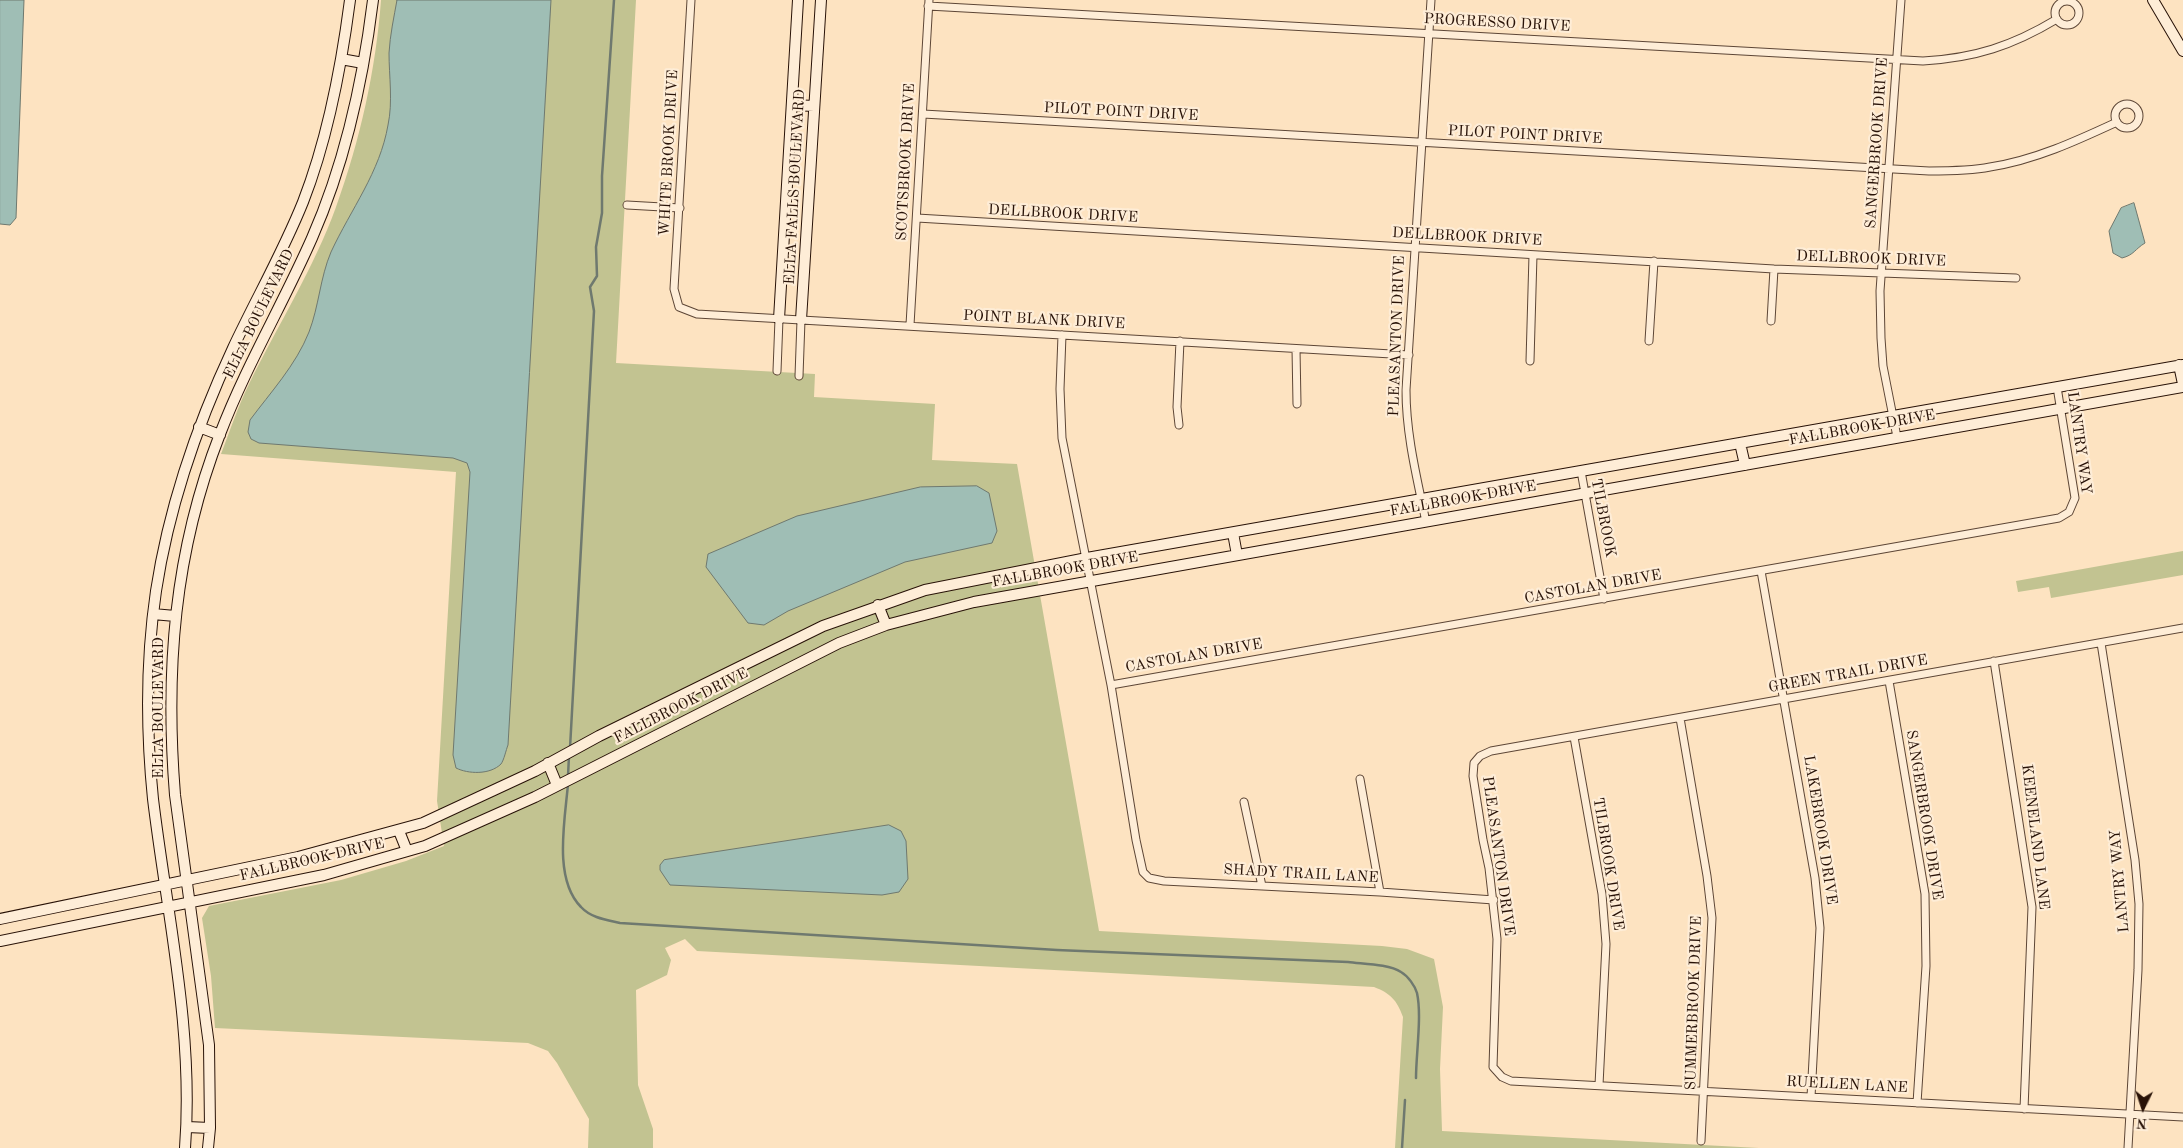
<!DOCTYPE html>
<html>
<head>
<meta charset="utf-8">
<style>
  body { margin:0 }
  #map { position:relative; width:2183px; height:1148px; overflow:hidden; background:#fde3c1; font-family:"Old Standard TT",serif }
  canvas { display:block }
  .north { position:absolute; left:2118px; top:1083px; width:50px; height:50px; -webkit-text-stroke:4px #feedd7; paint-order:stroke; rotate:184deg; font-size:14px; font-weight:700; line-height:20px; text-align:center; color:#281207 }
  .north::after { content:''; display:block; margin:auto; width:18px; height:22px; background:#281207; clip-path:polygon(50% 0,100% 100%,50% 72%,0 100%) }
</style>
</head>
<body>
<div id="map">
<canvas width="2183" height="1148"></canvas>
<div class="north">N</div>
</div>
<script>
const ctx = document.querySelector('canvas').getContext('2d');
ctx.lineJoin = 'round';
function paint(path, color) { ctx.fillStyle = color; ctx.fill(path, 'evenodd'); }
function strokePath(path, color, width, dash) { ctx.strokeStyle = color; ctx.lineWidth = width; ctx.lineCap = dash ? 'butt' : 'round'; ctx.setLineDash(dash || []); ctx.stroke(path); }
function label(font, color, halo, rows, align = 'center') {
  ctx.font = font + ' "Old Standard TT",serif'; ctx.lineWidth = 4.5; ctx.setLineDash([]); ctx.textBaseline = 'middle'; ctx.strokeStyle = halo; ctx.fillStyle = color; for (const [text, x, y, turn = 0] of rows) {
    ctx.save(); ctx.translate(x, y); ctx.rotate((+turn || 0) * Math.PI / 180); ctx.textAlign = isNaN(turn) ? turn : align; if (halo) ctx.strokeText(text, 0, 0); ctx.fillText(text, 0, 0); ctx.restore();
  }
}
const green = new Path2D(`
  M381,0H636L616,363L815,374L814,397L935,404L932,460L1017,464L1099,931L1382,946L1407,949L1434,959L1443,1007L1440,1069L1442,1131L1759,1148H1395L1403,1017C1397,1000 1390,993 1374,987L697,951L685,939L665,948L671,960L667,975L636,990L638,1085L653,1129V1148H588L589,1119L557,1063L548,1051L528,1043L215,1028L211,976L202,918L209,906L341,880L406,861L444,846L437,801L456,472L221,454C230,431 238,406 249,384C278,325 314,268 336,207C360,141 376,69 381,0Z
  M2183,551V575L2051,598L2049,587L2018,592L2016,581Z`);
const water = new Path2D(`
  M0,0H24L16,218L10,225L0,224Z
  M397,0H551L508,745C506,750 504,760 501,764C490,775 468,774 456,768L453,755L470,472L467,463L453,458L259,443L251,439L248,432L250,420C270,393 296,365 309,332C319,306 320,278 331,252C351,209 380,172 388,125C393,102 389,76 389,53C390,35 394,17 397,0Z
  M2134,203L2145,243C2135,249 2134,255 2122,258L2113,253L2109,231L2121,208Z
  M977,486L989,493L997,531L992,543L905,562L788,611L764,625L748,623L706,567L708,554L797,516L920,487Z
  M889,825L901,831L906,841L908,879L899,892L882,895L670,885L660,870V865L664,860Z`);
const stream = new Path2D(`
  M570,748L594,311L590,287L597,276L596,247L602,213V176L614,0
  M568,776L569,756
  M568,784C565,820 553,879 581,907C591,918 607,920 620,923L1057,950L1348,962C1363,964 1389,964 1401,972C1408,976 1415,986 1417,993C1422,1016 1416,1054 1416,1078
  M1402,1148L1405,1100`);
const street = new Path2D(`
  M691,0L674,289L679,307L697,314L1409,355
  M2055 13a12 12 0 1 1 24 0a12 12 0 1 1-24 0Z
  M928,6L1923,61C1975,58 2012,46 2057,19
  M2115 116a12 12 0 1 1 24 0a12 12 0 1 1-24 0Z
  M923,114L1929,171C1949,171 1970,171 1990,167C2035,160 2076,141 2117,122
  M627,205L680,208
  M917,218L1774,269L2016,278
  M1771,321L1774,269
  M910,325L929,0
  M1062,335L1060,389L1062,438L1111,685L1136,840L1143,872L1149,878L1164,881L1380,892L1494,900
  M1649,341L1654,261
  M1296,349L1297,404
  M1530,361L1533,255
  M777,371L779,319
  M799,376L801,320
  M1179,425L1177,407L1180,341
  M1897,437L1883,366L1881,338L1880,291L1901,0
  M1581,471L1604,599
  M1426,522C1417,478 1406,435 1406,390L1431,0
  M1761,571L1815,878L1820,928L1811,1097
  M2183,628L1491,751L1480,756L1474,763L1473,776L1483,840L1489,868L1497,939L1493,1067L1502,1077L1511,1081L2183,1117
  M2101,643L2135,860L2139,904L2138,970L2128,1148
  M1994,661L2032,907L2024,1109
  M1889,681L1925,894L1926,966L1917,1103
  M1111,685L2059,518L2069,512L2075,498L2057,387
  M1680,718L1707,876L1712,918L1701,1141
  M1574,737L1602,894L1606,944L1599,1085
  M1360,779L1380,892
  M1244,802L1262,886`);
const secondary = new Path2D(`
  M2153,0L2183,51
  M341,59L363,63
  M793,105L814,106
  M779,319L798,0
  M801,320L821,0
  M2179,365L2183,384
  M199,427L220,435
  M1740,443L1745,465
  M1233,533L1237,555
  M878,605L886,625
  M153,614L175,616
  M548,763L557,785
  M399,831L407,851
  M0,919L298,857L423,823L535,771L599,736L823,626L925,590L1087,558L2183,365
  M0,941L324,875L425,846L535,797L839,643L886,625L974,602L2183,387
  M187,1127L210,1128
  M185,1148C194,1031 167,915 153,799C146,730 146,659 156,591C169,506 197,425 233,348C256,299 283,252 303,202C328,138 341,69 350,0
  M208,1148L210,1128L209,1045L175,795C165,670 174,552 220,434C246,366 283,304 312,238C345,163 363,81 373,0`);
const streetNames = [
  ["PROGRESSO DRIVE",1497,23,3],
  ["PILOT POINT DRIVE",1121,112,3],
  ["PILOT POINT DRIVE",1525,135,3],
  ["SANGERBROOK DRIVE",1877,143,-86],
  ["WHITE BROOK DRIVE",669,153,-87],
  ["SCOTSBROOK DRIVE",906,162,-87],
  ["ELLA FALLS BOULEVARD",795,187,-87],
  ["DELLBROOK DRIVE",1063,214,3],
  ["DELLBROOK DRIVE",1467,237,3],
  ["DELLBROOK DRIVE",1871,259,2],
  ["ELLA BOULEVARD",259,314,-64],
  ["POINT BLANK DRIVE",1044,320,3],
  ["PLEASANTON DRIVE",1397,336,-88],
  ["FALLBROOK DRIVE",1862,428,-10],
  ["LANTRY WAY",2079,443,82],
  ["FALLBROOK DRIVE",1463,499,-10],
  ["TILBROOK",1603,518,79],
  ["FALLBROOK DRIVE",1065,570,-10],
  ["CASTOLAN DRIVE",1593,587,-10],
  ["CASTOLAN DRIVE",1194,656,-10],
  ["GREEN TRAIL DRIVE",1848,674,-10],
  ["FALLBROOK DRIVE",681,706,-27],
  ["ELLA BOULEVARD",159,708,-90],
  ["SANGERBROOK DRIVE",1924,815,81],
  ["LAKEBROOK DRIVE",1820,830,81],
  ["KEENELAND LANE",2035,837,83],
  ["PLEASANTON DRIVE",1498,856,82],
  ["FALLBROOK DRIVE",312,860,-13],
  ["TILBROOK DRIVE",1608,864,81],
  ["SHADY TRAIL LANE",1301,874,3],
  ["LANTRY WAY",2120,881,-95],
  ["SUMMERBROOK DRIVE",1694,1003,-88],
  ["RUELLEN LANE",1847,1085,3]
];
paint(green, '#c2c391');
paint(water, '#9fbeb5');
strokePath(water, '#6f796f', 1);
strokePath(stream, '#6f796f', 2.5);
strokePath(street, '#5d4636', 9);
strokePath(secondary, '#281207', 12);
strokePath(street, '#feedd7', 7);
strokePath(secondary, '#feedd7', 10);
label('15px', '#281207', '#feedd7', streetNames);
</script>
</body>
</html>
